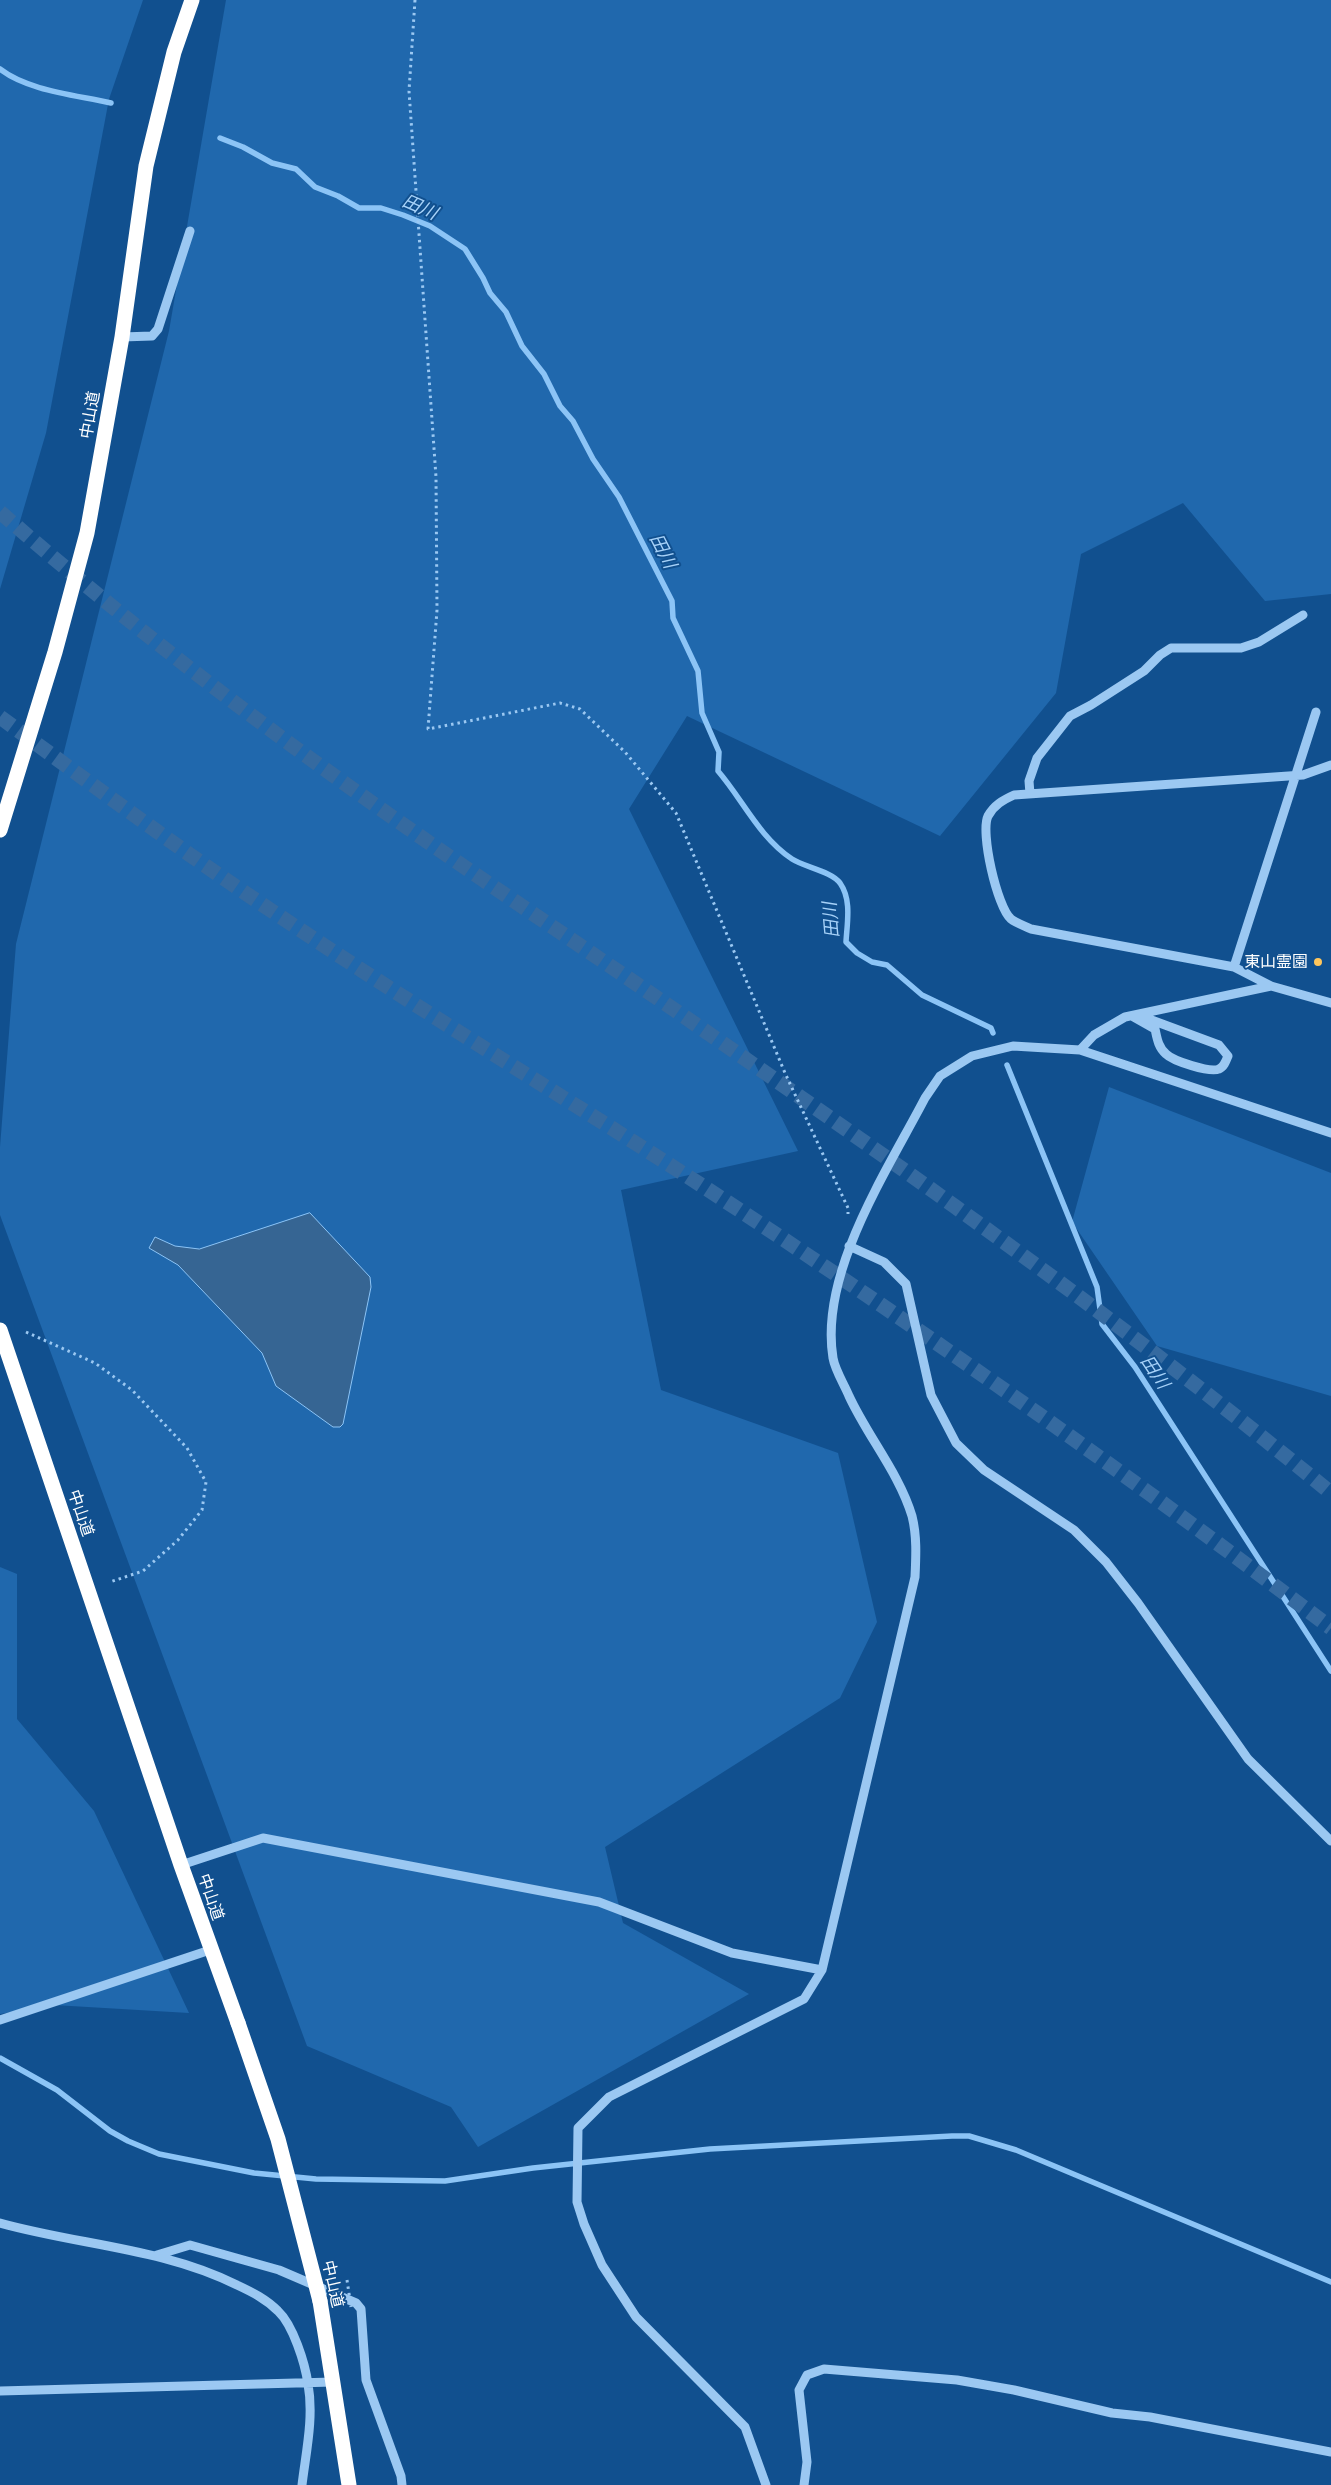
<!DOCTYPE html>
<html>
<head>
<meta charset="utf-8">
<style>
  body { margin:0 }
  canvas { display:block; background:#11508f }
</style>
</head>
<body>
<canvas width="1331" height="2485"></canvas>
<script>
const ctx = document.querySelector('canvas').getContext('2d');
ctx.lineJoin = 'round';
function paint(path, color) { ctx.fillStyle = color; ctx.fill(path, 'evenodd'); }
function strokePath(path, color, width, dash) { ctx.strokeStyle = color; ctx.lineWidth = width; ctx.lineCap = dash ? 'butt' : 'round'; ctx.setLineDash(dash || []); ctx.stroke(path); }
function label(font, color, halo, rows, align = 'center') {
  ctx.font = font + ' "Exo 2","Noto Sans JP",sans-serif'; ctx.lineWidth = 4; ctx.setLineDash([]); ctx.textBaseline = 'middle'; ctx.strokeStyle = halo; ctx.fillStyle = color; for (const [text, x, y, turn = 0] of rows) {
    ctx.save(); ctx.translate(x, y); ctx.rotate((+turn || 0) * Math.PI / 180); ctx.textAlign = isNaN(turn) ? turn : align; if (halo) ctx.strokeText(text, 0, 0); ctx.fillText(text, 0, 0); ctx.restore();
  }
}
const green = new Path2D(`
  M0,0H143L109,99L46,433L0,589Z
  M226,0H1331V594L1265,601L1183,503L1081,554L1056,693L940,836L687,716L629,809L798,1151L621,1190L661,1390L838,1453L877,1622L840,1698L605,1847L623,1923L749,1994L478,2147L451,2107L307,2046L0,1215V1147L16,944L169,331Z
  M1109,1087L1331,1173V1396L1157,1346L1072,1222Z
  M0,1567L17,1574V1719L94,1811L189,2013L54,2005L0,2014Z`);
const water = new Path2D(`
  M310,1213L370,1277L371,1287L343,1424L340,1427H333L276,1386L262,1353L178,1265L149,1248L155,1237L175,1246L199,1249Z`);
const stream = new Path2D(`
  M0,69C28,91 77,95 111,103
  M220,138L243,147L272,163L296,169L315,187L338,196L359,208H381L403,215L430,226L465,249L483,278L490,293L506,312L522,346L544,374L560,406L573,421L593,459L619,497L672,601L673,618L698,671L702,713L719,752L718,771C743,800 759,837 792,859C804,867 831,871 840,883C852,900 847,923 846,942L857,953L872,962L887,965L922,995L991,1028L993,1033
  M1007,1065L1097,1287L1102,1324L1135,1367L1331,1671
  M0,2058L57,2090L110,2131L128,2141L159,2154L254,2173L316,2179L445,2181L533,2168L710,2149L952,2136H969L1016,2150L1331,2282`);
const highwayTunnel = new Path2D(`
  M0,512C102,601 209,686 319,765C438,851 561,932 682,1015C903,1168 1123,1322 1331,1493
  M0,717C94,786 187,855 284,919C421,1011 563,1096 701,1185C916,1325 1126,1473 1331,1628`);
const path = new Path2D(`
  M415,0L409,91L436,477L437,610L428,729L560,703L580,709L625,752L676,813L785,1073L848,1208V1214
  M26,1332L95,1363L132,1390L187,1448L206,1482L202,1510L178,1540L143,1571L110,1582`);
const minor = new Path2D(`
  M122,337L152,336L158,329L190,231
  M1331,765L1303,775L1014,795C1003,800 994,805 988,816C980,832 997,907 1011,919C1016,923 1025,926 1031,929L1234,967L1271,986L1331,1003
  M1030,794L1029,781L1037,758L1070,716L1091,705L1144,671L1160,655L1171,648H1241L1259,642L1303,615
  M1234,967L1316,712
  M1132,1016L1155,1029C1157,1038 1158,1047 1166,1054C1173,1061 1210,1073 1219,1069C1224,1067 1226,1061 1228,1056L1219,1045L1138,1015
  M1080,1050L1094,1035L1125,1017L1271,986
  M849,1246L884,1262L906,1284L931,1395L956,1443L984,1470L1074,1530L1106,1562L1138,1603L1248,1759L1331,1841
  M181,1865L263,1838L599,1902L732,1953L822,1970
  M0,2020L210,1950
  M0,2223C79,2245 163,2248 237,2285C252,2292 266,2299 278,2311C293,2325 305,2363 308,2384C314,2417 306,2452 302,2485
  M157,2255L190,2245L279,2270L356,2303L361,2309L366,2380L401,2476L402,2485
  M0,2391L333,2382
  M766,2485L745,2427L636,2317L602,2265L584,2224L577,2202L578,2128L609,2097L804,1999L822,1970L915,1577C916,1556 917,1536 912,1516C899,1473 868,1437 849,1396C844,1384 835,1370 833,1358C819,1273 887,1171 925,1098L940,1076L972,1056L1013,1046L1080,1050L1331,1133
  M804,2485L807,2462L799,2390L807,2375L824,2369L957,2380L1014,2390L1112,2413L1150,2417L1331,2452`);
const highway = new Path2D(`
  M0,830L55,652L87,533L122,337L146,166L174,52L192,0
  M0,1330L181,1865L238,2023
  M320,2301L349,2485`);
const pathBridge = new Path2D(`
  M347,2280L351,2307`);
const highwayBridge = new Path2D(`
  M238,2023L278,2139L320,2301`);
const markers = [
  [1318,962,5,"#ffc65c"]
];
const streetNames = [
  ["中山道",90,415,-80],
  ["中山道",81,1513,71],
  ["中山道",211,1897,71],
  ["中山道",333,2284,77]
];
const poiNames = [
  ["東山霊園",1308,962]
];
const waterNames = [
  ["田川",420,207,24],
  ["田川",663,551,63],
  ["田川",831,920,-95],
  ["田川",1155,1372,56]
];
paint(green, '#2068ad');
paint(water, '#366593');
strokePath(water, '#8cc4f6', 1);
strokePath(stream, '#8cc4f6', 5.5);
strokePath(highwayTunnel, '#356aa0', 15, [15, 8]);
strokePath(path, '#9bc8f2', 3, [2.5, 4]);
strokePath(minor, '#9bc8f2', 9);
strokePath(highway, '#fff', 15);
strokePath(pathBridge, '#9bc8f2', 3, [2.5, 4]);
strokePath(highwayBridge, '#fff', 15);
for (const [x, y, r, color] of markers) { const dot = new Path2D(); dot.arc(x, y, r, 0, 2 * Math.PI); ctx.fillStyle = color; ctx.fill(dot); strokePath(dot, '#11508f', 2); }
label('16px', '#fff', '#11508f', streetNames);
label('16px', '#fff', '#11508f', poiNames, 'right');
label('italic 18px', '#a7d2f9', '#11508f', waterNames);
</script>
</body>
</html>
